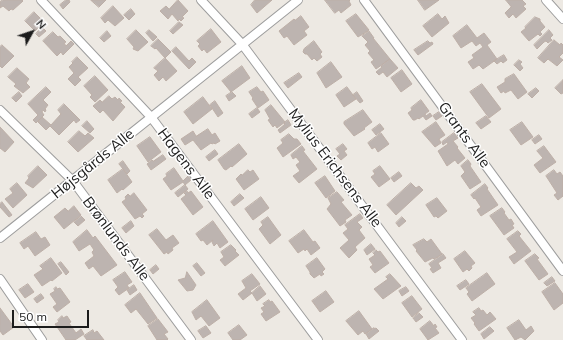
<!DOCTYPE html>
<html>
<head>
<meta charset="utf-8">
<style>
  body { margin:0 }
  #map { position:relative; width:563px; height:340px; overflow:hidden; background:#ede9e3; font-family:Mulish,sans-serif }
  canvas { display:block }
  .north { position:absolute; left:12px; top:12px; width:40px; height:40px; -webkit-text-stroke:3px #fff; paint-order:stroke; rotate:50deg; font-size:11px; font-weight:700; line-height:16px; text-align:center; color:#1c1c1c }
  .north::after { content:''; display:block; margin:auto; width:14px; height:18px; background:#1c1c1c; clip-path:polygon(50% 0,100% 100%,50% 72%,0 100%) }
  .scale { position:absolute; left:12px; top:310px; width:77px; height:18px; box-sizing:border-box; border:2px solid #1c1c1c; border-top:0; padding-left:5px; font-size:12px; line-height:14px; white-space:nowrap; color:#1c1c1c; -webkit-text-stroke:3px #fff; paint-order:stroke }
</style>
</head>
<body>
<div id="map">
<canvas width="563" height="340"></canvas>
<div class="north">N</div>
<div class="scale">50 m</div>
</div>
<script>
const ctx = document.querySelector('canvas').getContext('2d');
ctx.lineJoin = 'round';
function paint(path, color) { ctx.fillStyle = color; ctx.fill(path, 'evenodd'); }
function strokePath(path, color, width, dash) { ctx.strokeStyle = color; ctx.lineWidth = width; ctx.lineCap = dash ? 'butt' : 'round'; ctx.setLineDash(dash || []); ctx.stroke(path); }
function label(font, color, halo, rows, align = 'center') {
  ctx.font = font + ' Mulish,sans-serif'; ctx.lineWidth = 3; ctx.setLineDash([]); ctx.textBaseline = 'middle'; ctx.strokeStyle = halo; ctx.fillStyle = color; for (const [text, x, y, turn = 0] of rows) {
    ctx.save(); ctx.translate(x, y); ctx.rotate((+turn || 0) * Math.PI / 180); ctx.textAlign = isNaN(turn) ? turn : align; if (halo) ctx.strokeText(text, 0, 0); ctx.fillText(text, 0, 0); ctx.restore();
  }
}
const building = new Path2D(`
  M3,0H22L23,1L13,10L11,9L9,11L3,6L0,8V2Z
  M66,0H69L70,2L63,9L60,5Z
  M91,0H106L99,7Z
  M178,0L188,11L182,17L184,18L181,21L179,19L178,21L172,14L168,19L160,11L166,6L169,9Z
  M255,0H272L257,13L251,5Z
  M325,0H350L349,1L351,5L341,13L339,10L335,13Z
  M418,0H439L425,10Z
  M506,0H522L526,4L523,6L526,9L516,18L513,14L509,18L505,13L511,7Z
  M113,6L124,18L115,26L108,20L105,23L101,18Z
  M131,9L135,14L129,20L124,15Z
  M34,12L44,22L35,31L25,21Z
  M356,14L369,30L358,37L346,21Z
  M438,14L442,19L445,16L449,23L432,37L423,26Z
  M301,16L309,27L304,31L307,35L294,45L287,36L284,38L279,31L294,19L295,20Z
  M535,17L540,19V21L545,27L540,32L542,34L540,36L538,34L529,41L521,32L526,28L525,27Z
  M179,22L183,25L173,34L170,31Z
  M467,25L477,38L484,33L491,42L487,45L497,59L483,69L479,65L473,69L468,62L474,58L472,55L483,47L480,43L476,46L472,41L461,48L453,36Z
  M42,27L46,31L39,37L36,34Z
  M211,29L221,42L207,53L204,49L202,51L198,46L200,44L197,41Z
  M136,30L148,42L138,51L133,49L134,47L127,39Z
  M149,30L157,37L153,41L146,33Z
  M549,30L553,35L550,38L552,40L548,43L546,41L544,42L537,49L534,45Z
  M107,31L111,36L104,42L100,38Z
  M369,31L374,38H373L390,59L376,69L371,62L374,60L368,53L370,51L365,45L368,42L362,36Z
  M53,32L58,37L60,36L66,42L64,43L66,46L71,41L74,44L63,55L61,52L57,56L43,41Z
  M158,39L171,52L165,58L156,48L155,49L151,46Z
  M554,40L560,45L561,43L563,45V53L559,57L563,60L557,66L548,59L544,63L538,58Z
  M314,41L322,52L320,54L322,57L317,61L314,58L312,60L307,54H305L303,52L304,49Z
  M428,41L430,43L432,42L433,44L418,55L414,50Z
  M2,45L14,56L2,68L0,66V47Z
  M176,47L189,61L192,58L196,62L189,69L172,51Z
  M504,55L507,60L503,63L501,61L497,64L494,61Z
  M77,57L88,68L78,77L81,80L75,86L68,79L74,73L69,67L73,63L72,62Z
  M165,58L177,71L166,81L163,77L159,81L154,75L158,71L154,68Z
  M390,59L398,68L387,77L383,72L379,75L376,72L382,67L381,66Z
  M519,60L522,62L520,64L523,68L520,71L514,65Z
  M331,62L342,77L326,88L317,73Z
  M242,66L250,78L231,92L222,81Z
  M17,68L29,79L26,83L30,87L23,93L14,86L16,84L8,77Z
  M402,70L412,84L401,92L391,78Z
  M299,73L302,77L288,88L284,83Z
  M514,74L527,92L518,99L511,90L505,93L504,91L501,93L497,87L505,82V79Z
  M95,76L108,90L95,102L90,97L92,95L84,86Z
  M563,80V93L561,94L555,88Z
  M482,84L501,109L489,118L470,92Z
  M46,87L51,92L43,100L48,105L45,109L46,110L45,112L43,110L42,112L44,115L36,123L33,120L38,115L28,104Z
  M257,87L261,92L263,91L269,100L258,108L252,99L253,98L249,92Z
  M347,87L356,99L344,107L336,95Z
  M536,88L539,91L532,98L528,94Z
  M19,92L22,96L16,102L12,98Z
  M232,92L236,96L229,101L226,96Z
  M357,92L363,101L360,103L353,95Z
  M109,96L112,99L115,97L118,100L119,98L122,101L120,102L125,107L113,121L103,110L100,113L93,106L100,100L102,102Z
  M203,97L212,109L193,124L184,112Z
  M421,100L429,111L425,114L426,116L430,113L432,116L426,120L423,116L419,119L418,118L415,120H413L408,113L412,110L411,108Z
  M215,101L223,113L218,117L210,105Z
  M64,104L80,120L76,123L74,120L59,135L50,126L46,130L38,122L42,117L51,125L61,114L58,110Z
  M271,105L285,122L277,128L275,125L273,127L268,120L270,119L265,110Z
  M257,108L260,112L252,118L249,114Z
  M363,110L372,122L364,128L365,129L354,136L344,124V122Z
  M439,112L442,116L436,120L433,116Z
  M486,116L491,122L481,129L476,123Z
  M288,120L291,125L280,133L278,130L285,124L284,123Z
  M87,121L94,129L90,133L82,126Z
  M436,122L445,135L439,139L441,143L435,147L422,132Z
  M522,122L533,137L521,145L510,130Z
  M380,124L384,129L376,135L372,130Z
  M0,127L14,142L5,152L0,148Z
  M208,129L212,135L215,133L220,141L215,144L214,143L212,144L211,143L201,150L193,140L185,145L181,139L193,131L196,136Z
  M79,131L85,136L88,133L94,138L78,152L68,142Z
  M381,133L389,144L378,152L375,147L372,149L368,143Z
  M454,133L458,138L453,141L458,147L457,148L465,158L458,164L455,160L447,166L438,151L448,144L447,142L443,145L442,142Z
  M289,134L294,139H297L301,144L283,157L277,148L283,143L281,140Z
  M539,135L542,139L535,144L532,140Z
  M150,137L161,152L148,162L137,146Z
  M239,144L247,154L232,167L231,166L226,170L224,169L218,160Z
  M343,144L347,149L344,151L347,155L341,160L337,156L340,154L336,149Z
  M302,146L305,150L303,151L317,169L299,183L293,176L300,171L296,165L300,162L296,157L293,159L291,155Z
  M544,146L556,162L540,173L534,165L543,158L537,151Z
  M215,150L218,154L209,161L206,157Z
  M163,155L166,159L151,170L147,164L152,160L153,161Z
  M468,160L471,164L470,166L481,182L470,189L461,176L465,172L461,166Z
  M123,161L130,171L127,174L119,164Z
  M38,166L47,175L33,188L25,183L29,178L28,176Z
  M380,166L390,179L379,187L371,177L375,174L373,171Z
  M174,168L183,181L188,176L191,180L185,185L183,182L171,190L163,179L167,176L166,174Z
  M123,169L132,182L123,190L122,189L117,193L108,180Z
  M248,170L250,172L253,170L259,179L244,190L236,179L241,174L242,175Z
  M554,170L557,174L560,172L563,176V196L558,200L554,195L557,193L546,176Z
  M399,172L402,176L394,182L391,178Z
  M325,176L335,191L326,198L315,183Z
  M17,183L27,195L13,208L5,199L13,193L10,189Z
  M411,183L416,188L419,186L423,190L396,215L387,205Z
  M485,184L488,188L487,189L498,205L481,216L477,210L481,207L475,198L474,199L471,195Z
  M185,185L188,189L178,197L175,193Z
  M187,191L188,193L191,191L203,207L193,215L181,199L186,195L184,193Z
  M337,192L344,200L341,202L352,215L345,220L346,222L340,226L327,209L331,204L328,198Z
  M134,193L147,210L142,214L144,216L142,218L140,216L135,219L122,202L126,199L125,197L128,194L130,196Z
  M240,194L244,198L234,206L231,202Z
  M261,197L269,208L253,220L245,209Z
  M437,198L447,211L438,218L436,216L434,217L426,205Z
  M2,202L12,215L9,217L0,207V204Z
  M74,206L81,215L64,229L54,217L65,208L68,211Z
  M502,208L505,212L504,213L509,220L511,219L514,224L512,225L514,228L504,235L490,216Z
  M360,214L363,218L357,222L362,227L359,230L365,238L355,247L357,250L349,258L340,248L349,240L343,233L348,229L345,225Z
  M81,216L85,220L78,226L74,222Z
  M268,217L281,235L270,244L259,229L263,225L261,222Z
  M402,217L406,221L399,227L396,223Z
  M131,221L134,226L126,233L122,228Z
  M213,221L228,242L220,248L217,243L214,246L212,242L213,240L207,245L203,240L201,241L196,234Z
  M157,229L166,240L173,235L179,243L172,248L173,250L168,254L167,252L164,254L149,235Z
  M87,230L93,238L95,236L117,265L101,276L93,266L89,269L85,263L94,256L92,252L94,250L90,244L79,251L73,242Z
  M304,230L313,242L315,241L320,248L311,255L307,249L305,251L304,249L298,253L289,241Z
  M518,231L521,234L519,236L531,251L514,264L509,257L517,252L507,239Z
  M36,232L41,239L45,237L50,245L35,256L28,246L24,249L20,243Z
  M424,239L427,242L431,239L442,254L434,259L433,258L425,262L416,251L417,250L413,245Z
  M371,244L375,249L367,255L364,250Z
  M231,245L236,250L235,251L239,255L225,266L220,260L224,257L221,252Z
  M376,250L378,252L380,251L389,263L375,273L370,267L373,265L369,259L375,255L373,253Z
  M465,251L475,263L471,266L472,268L469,271L467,269L463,272L454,259Z
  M443,254L446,258L438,263L441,268L433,273L430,269L432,268L429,264Z
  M535,254L539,258L537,259L548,274L539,280L525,261Z
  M51,258L62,273L52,281L51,280L42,286L34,275L43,269L40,266Z
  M317,258L325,269L322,272L324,274L321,276L320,274L314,278L310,274V272L306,266Z
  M61,262L69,272L66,275L58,264Z
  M197,263L205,273L201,276L193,266Z
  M156,265L159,269L153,274L150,270Z
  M125,272L132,282L127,285L129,288L119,295L115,290L118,287L113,280Z
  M187,272L196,285L193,290L187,291L178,280L185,278Z
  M487,273L495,284L472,301L467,294L469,292L466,288Z
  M252,274L260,284L250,291L252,293L243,300L238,294L246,288L242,281Z
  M390,274L401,286L383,299L374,289L388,279L386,277Z
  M552,277L555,281L547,286L544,283Z
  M466,280L469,284L460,290L457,286Z
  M555,283L563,294V303L554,310L542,292Z
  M28,284L34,292L25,298L19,290Z
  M134,285L137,290L130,295L127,290Z
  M260,286L266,294L257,301L252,293Z
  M56,287L57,289L60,288L70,302L57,312L53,307L57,304L50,294L55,291L54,289Z
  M406,287L409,291L402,296L399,291Z
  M326,291L334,302L320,312L312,301Z
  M140,293L157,318L148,324L136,309L131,313L125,305Z
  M41,294L44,298L37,303L34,299Z
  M412,296L422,309L412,317L402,303Z
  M207,300L220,318L209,326L201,316L196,320L192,312Z
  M269,300L270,302L272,301L280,312L266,321L261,314L264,312L261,308L265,306L263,304Z
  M0,308L14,327L3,335L0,331Z
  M479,308L481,311L483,310L487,315L490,312L496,319L479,331L474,324L475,323L471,318L476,315L473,312Z
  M359,311L372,329L365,334L363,331L358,335L346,321Z
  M419,313L423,317L416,322L413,318Z
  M62,316L63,318L67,316L71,322L69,323L76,333L81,329L84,334L75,340H66L55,324L59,322L58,320Z
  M158,319L168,332L164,334L168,339L167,340H157L148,326Z
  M519,320L526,330L531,326L534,331L525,340L521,337L515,340L507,328Z
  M430,321L434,326L435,324L437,327L435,328L439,333L428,340L420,329Z
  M239,325L247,335L240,340H233L228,333Z
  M206,326L211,333L203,338L198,331Z
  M490,327L494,331L484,339L481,334Z
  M374,328V329L376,328L379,331L369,339L366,334Z
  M93,330L94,333L97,331L104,340H87L84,336Z`);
const street = new Path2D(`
  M41,0L151,117L318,340
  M201,0L242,44L462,340
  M364,0L563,271
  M546,0L563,19
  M0,110L73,181L191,340
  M0,238L298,0
  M0,279L42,340`);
const streetNames = [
  ["Grants Alle",464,135,54],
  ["Højsgårds Alle",93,164,-39],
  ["Hagens Alle",186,164,53],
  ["Mylius Erichsens Alle",335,168,53],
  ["Brønlunds Alle",116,239,53]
];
paint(building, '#bdb4b0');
strokePath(building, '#bdafa7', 1);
strokePath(street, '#9d9d9d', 10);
strokePath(street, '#fff', 8);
label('15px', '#1c1c1c', '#fff', streetNames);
</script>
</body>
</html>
